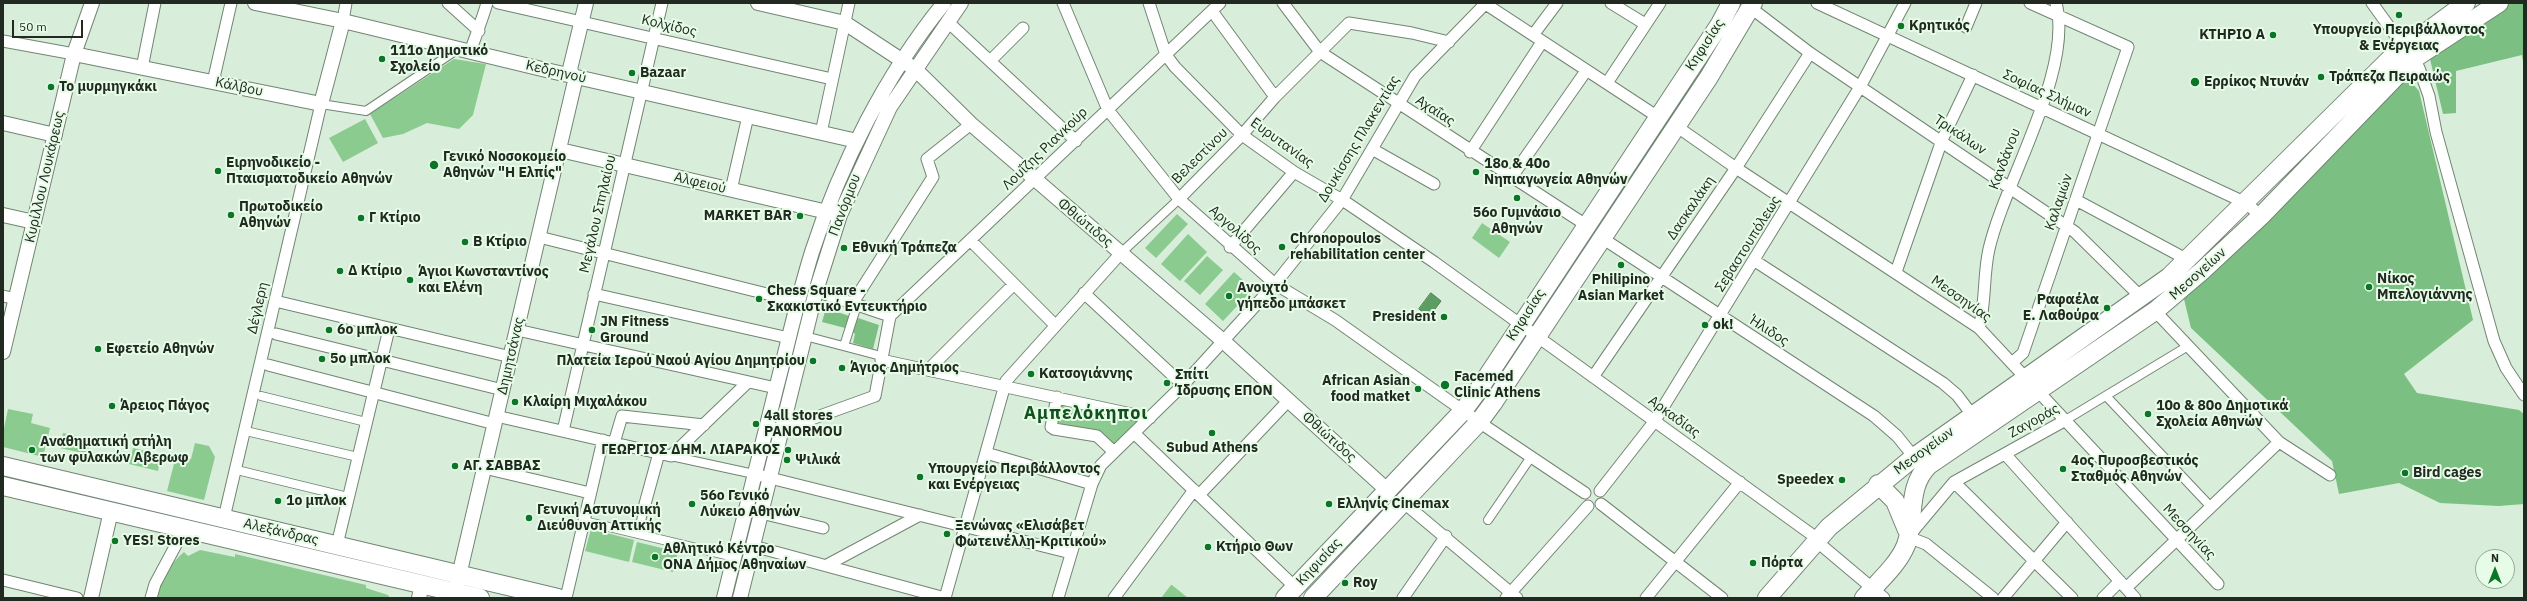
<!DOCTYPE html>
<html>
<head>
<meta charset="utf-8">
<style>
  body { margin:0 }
  #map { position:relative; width:2527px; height:601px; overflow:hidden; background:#d9eeda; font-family:"IBM Plex Sans",sans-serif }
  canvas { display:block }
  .frame { position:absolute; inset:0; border:4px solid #212921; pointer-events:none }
  .north { position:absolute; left:2475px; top:549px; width:40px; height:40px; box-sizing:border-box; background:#e6fce7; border:1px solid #97a898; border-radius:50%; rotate:0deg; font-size:11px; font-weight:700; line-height:16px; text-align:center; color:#212921 }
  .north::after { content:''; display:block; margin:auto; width:14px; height:18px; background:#0b7528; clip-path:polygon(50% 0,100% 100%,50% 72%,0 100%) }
  .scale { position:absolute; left:12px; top:20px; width:71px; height:18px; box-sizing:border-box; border:2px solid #212921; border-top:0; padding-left:5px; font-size:12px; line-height:14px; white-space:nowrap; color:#212921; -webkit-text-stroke:3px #e6fce7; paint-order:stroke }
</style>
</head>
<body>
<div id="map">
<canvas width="2527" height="601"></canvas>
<div class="frame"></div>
<div class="north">N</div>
<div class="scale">50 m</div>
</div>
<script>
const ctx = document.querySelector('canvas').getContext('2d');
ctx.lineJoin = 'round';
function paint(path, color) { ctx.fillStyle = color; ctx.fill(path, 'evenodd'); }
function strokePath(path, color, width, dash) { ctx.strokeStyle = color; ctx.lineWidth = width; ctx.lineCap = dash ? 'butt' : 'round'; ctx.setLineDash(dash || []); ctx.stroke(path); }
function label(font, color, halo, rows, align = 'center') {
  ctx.font = font + ' "IBM Plex Sans",sans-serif'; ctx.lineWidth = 4; ctx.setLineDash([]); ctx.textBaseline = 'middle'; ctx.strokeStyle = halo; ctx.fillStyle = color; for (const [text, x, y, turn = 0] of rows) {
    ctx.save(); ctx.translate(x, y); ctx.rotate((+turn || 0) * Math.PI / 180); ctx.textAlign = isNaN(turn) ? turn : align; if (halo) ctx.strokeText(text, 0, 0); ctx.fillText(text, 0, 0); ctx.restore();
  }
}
const green = new Path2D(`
  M454,59L486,64L473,115L459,129L427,123L403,134L383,138L370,114Z
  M365,119L378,143L343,162L329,138Z
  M1177,214L1188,224L1156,258L1145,248Z
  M1482,223L1510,242L1499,258L1472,238Z
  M1188,234L1207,252L1180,281L1161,264Z
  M1207,256L1223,270L1200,295L1184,281Z
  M1234,272L1253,289L1223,321L1205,304Z
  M1058,405L1138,420L1113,445L1100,431L1054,423Z
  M8,409L33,414L31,423L50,428L43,457L3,447V433Z
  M63,433L91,439L87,454L60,448Z
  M195,443L209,446L215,457L204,500L167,491L175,460L184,462L185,458L191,459Z
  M133,448L161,455L158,471L129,464Z
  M591,529L634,540L629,562L585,551Z
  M637,542L678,552L673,572L632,562Z
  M200,550L235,557V554L366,585V588L388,595L390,598H156C162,580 169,564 184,552L188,556Z
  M1171,585H1172L1188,598H1161Z`);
const forest = new Path2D(`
  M2511,3H2524V67L2522,55L2456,71V113L2443,114L2430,59Z
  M2399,83H2412L2419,91L2473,320L2404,374L2417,393L2519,410L2524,414V504L2499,506L2440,503L2399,483L2339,494L2332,461L2191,328L2183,295Z
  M826,308L849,316L845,328L822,322Z
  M855,317L879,325L873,349L853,343L855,334L851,330Z`);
const water = new Path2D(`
  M1431,293L1441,301L1429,317L1419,309Z`);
const pedestrian = new Path2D(`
  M321,104L366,111L458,49
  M1121,253L1179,199
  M805,336L881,356
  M844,346L857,305
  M261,396L366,422
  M2107,397L2211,507
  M2064,421L2188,346
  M250,432L358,457
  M671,456L754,474
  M241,471L348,497
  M1488,520L1531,457
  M584,521L734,557
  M638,534L645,504`);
const minor = new Path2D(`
  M448,3L479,31
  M498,3L832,79
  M1063,3L1108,110L1179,199L1275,284L1335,320L1479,422L1585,493
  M1149,3L1166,55L1175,67L1242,135L1294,172L1344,201L1434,262L1811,534
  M1283,3L1320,52L1586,225
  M1484,3L1658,117
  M1611,3L1645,24
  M1817,3L2246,203L2261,216
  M2372,3L2419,68L2429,96L2436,132L2494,341L2506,368L2524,395
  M1751,8L1810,53L2075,232L2142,298
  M1212,11L1275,97
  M343,21L346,3
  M948,22L1076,141
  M1966,27L1976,3
  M1533,35L1557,3
  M3,41L74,54
  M470,52C476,35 482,20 487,3
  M990,61L1023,28
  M142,68L155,3
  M213,82L231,3
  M1607,83L1660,3
  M1676,126L1736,168L1979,328L2218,584
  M821,133L849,3
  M1372,149L1434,184
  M1470,152L1542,42
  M1511,178L1586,71
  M731,190L748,116
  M1179,199L1242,135L1275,97L1349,23L1412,33L1449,42
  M2076,200L2188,260
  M539,237L799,302
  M1602,238L1874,416L1897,436L1914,457
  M971,241L1055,325
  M1230,247L1294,172
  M1755,261L1943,383L1957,395L1973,416
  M1896,272L1942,140L1973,75
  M816,291L890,316
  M1084,293L1183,385
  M594,294L789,338
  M3,296L16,299
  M275,301L511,357
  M852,304L933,177L927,159L971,124
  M2155,311L2279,442L2330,475
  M1979,328C1986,303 1983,275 1989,249C2005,180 2074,70 2056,3
  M517,330L776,388
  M276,334L503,390
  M881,360L1150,418
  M2013,362L2023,353L2128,47L2030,3
  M268,365L495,424
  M928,370L1013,285
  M1593,377L1736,168L1810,53
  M1057,397L1051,427L1054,429L1097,436L1114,452
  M496,416L671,456L748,382
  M767,426L781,430L875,396L890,316L1220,3
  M563,431L662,3
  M1134,433L1295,587
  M614,443L622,416L704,425
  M986,453L1092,484
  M2005,454L2135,598
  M484,468L590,493
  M754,474L1071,553
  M1954,482L2072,598
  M1600,491L1654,422L1860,87L1905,3
  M1199,495L1289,400
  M1403,502L1517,598
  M645,504L659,453
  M1601,504L1722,598
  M761,513L823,528
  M224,518L321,104
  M337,545L389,329
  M1821,545L1884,598
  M753,546L945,598
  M827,565L920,515
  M3,580L77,598
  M2126,588L2279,442
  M151,598L155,584L185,528
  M566,598L603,440
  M945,598L1006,381L1121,253
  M1058,598L1092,484L1101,465L1183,385L1275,284L1342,200L1415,76L1486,3
  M1114,598L1194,490
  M1403,598L1446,536
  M1506,598L1588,506
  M1646,598L1740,482
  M1993,598L1926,544L1908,537L1954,482L2064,421
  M2003,598L2067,522
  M2103,598L2120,581`);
const tertiary = new Path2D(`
  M255,3L343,21L546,70L857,141
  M758,3L845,23L915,69L971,124L1222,340L1387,490
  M74,54L321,104L343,21
  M3,123L55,135
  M560,150L836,214
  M3,215L34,222
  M3,352L74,54L92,3
  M457,584L575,81L570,69L586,3
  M91,598L111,511
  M419,598L422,584
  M724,598C741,528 759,459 776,389C788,343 798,297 812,252C840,165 886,74 944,3
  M740,598L816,291L840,215L890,107L961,3`);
const primary = new Path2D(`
  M3,466L558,598
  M1878,484L1895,501L1907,530
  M3,486L480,598
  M1285,598L1463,411L1477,392L1720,24L1731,3
  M1313,598L1479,422L1493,403L1709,77L1753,3
  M1767,598L1829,527L1914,457L2169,277L2390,59L2466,3
  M1864,598C1878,582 1898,565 1906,545C1916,518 1906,487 1929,465L2155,311L2202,271L2261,216L2412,60L2499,3`);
const markers = [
  [2399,15,4,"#0b7528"],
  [1901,26,4,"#0b7528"],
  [2273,35,4,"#0b7528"],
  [382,59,4,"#0b7528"],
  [632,73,4,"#0b7528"],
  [2321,77,4,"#0b7528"],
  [2195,82,5,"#0b7528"],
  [51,87,4,"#0b7528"],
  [434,165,5,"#0b7528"],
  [218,171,4,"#0b7528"],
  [1476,172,4,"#0b7528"],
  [1517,198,4,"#0b7528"],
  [231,215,4,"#0b7528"],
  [800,216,4,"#0b7528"],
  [361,218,4,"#0b7528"],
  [465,242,4,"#0b7528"],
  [1282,247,4,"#0b7528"],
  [844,248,4,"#0b7528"],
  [1621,265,4,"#0b7528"],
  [340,271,4,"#0b7528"],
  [410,280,4,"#0b7528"],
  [2369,287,4,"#0b7528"],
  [1229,296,4,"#0b7528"],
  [759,299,4,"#0b7528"],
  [2107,308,4,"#0b7528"],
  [1444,317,4,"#0b7528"],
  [1705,325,4,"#0b7528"],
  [329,330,4,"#0b7528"],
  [592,330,4,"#0b7528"],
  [98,349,4,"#0b7528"],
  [322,359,4,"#0b7528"],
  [813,361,4,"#0b7528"],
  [842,368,4,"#0b7528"],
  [1031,374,4,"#0b7528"],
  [1167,383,4,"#0b7528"],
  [1445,385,5,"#0b7528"],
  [1418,389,4,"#0b7528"],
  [515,402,4,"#0b7528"],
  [112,406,4,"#0b7528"],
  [2148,414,4,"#0b7528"],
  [756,424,4,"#0b7528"],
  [1212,433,4,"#0b7528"],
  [32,450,4,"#0b7528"],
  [788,450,4,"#0b7528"],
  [787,460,4,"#0b7528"],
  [455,466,4,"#0b7528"],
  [2063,469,4,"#0b7528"],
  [2405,473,4,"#0b7528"],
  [920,477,4,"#0b7528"],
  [1842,480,4,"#0b7528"],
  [278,501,4,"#0b7528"],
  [692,504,4,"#0b7528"],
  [1329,504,4,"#0b7528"],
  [529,518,4,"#0b7528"],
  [947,534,4,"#0b7528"],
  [115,541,4,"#0b7528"],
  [1208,547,4,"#0b7528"],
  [655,557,4,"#0b7528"],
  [1753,563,4,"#0b7528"],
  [1345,583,4,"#0b7528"]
];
const streetNames = [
  ["Κολχίδος",669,26,13],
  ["Κηφισίας",1705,45,-57],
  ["Κεδρηνού",556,72,13],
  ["Κάλβου",239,87,12],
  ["Σοφίας Σλήμαν",2047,94,25],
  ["Αχαΐας",1435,111,33],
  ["Τρικάλων",1960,135,34],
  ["Δουκίσσης Πλακεντίας",1359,139,-59],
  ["Ευρυτανίας",1282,143,36],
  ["Λουΐζης Ριανκούρ",1045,149,-44],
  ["Βελεστίνου",1200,156,-45],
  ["Κανδάνου",2005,159,-69],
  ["Κυρίλλου Λουκάρεως",45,177,-77],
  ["Αλφειού",700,183,13],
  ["Καλαμών",2059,202,-71],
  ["Πανόρμου",845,205,-69],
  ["Δασκαλάκη",1691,208,-56],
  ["Μεγάλου Σπηλαίου",598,214,-77],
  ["Φθιώτιδος",1085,223,40],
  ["Αργολίδος",1235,230,42],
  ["Σεβαστουπόλεως",1748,244,-58],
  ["Μεσογείων",2198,274,-42],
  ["Μεσσηνίας",1961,299,35],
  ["Δέγλερη",258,308,-77],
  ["Κηφισίας",1526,315,-57],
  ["Ήλιδος",1769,331,33],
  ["Δημητσάνας",511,356,-77],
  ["Αρκαδίας",1674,417,36],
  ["Ζαγοράς",2034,421,-29],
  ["Φθιώτιδος",1329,437,42],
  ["Μεσογείων",1924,451,-36],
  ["Αλεξάνδρας",281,532,13],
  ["Μεσσηνίας",2189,532,47],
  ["Κηφισίας",1319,562,-47]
];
const poiNames = [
  ["Κρητικός",1909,26],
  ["Υπουργείο Περιβάλλοντος",2399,30,"center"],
  ["& Ενέργειας",2399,46,"center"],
  ["ΚΤΗΡΙΟ Α",2265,35,"right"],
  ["111ο Δημοτικό",390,51],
  ["Σχολείο",390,67],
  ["Bazaar",640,73],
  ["Τράπεζα Πειραιώς",2329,77],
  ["Ερρίκος Ντυνάν",2204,82],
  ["Το μυρμηγκάκι",59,87],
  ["Γενικό Νοσοκομείο",443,157],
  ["Αθηνών \"Η Ελπίς\"",443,173],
  ["Ειρηνοδικείο -",226,163],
  ["Πταισματοδικείο Αθηνών",226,179],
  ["18ο & 40ο",1484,164],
  ["Νηπιαγωγεία Αθηνών",1484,180],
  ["Πρωτοδικείο",239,207],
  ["Αθηνών",239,223],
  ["56ο Γυμνάσιο",1517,213,"center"],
  ["Αθηνών",1517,229,"center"],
  ["MARKET BAR",792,216,"right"],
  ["Γ Κτίριο",369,218],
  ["Chronopoulos",1290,239],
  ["rehabilitation center",1290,255],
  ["Β Κτίριο",473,242],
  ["Εθνική Τράπεζα",852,248],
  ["Δ Κτίριο",348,271],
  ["Άγιοι Κωνσταντίνος",418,272],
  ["και Ελένη",418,288],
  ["Νίκος",2377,279],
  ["Μπελογιάννης",2377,295],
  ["Philipino",1621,280,"center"],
  ["Asian Market",1621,296,"center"],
  ["Ανοιχτό",1237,288],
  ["γήπεδο μπάσκετ",1237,304],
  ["Chess Square -",767,291],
  ["Σκακιστικό Εντευκτήριο",767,307],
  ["Ραφαέλα",2099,300,"right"],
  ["Ε. Λαθούρα",2099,316,"right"],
  ["President",1436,317,"right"],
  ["JN Fitness",600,322],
  ["Ground",600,338],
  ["ok!",1713,325],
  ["6ο μπλοκ",337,330],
  ["Εφετείο Αθηνών",106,349],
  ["5ο μπλοκ",330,359],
  ["Πλατεία Ιερού Ναού Αγίου Δημητρίου",805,361,"right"],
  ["Άγιος Δημήτριος",850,368],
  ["Κατσογιάννης",1039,374],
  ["Σπίτι",1175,375],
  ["Ίδρυσης ΕΠΟΝ",1175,391],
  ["Facemed",1454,377],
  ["Clinic Athens",1454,393],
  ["African Asian",1410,381,"right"],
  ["food matket",1410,397,"right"],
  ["Κλαίρη Μιχαλάκου",523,402],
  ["Άρειος Πάγος",120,406],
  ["10ο & 80ο Δημοτικά",2156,406],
  ["Σχολεία Αθηνών",2156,422],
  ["4all stores",764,416],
  ["PANORMOU",764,432],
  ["Αναθηματική στήλη",40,442],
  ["των φυλακών Αβερωφ",40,458],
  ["Subud Athens",1212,448,"center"],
  ["ΓΕΩΡΓΙΟΣ ΔΗΜ. ΛΙΑΡΑΚΟΣ",780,450,"right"],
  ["Ψιλικά",795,460],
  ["4ος Πυροσβεστικός",2071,461],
  ["Σταθμός Αθηνών",2071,477],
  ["ΑΓ. ΣΑΒΒΑΣ",463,466],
  ["Υπουργείο Περιβάλλοντος",928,469],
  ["και Ενέργειας",928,485],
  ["Bird cages",2413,473],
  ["Speedex",1834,480,"right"],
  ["56ο Γενικό",700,496],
  ["Λύκειο Αθηνών",700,512],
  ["1ο μπλοκ",286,501],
  ["Ελληνίς Cinemax",1337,504],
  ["Γενική Αστυνομική",537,510],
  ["Διεύθυνση Αττικής",537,526],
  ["Ξενώνας «Ελισάβετ",955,526],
  ["Φωτεινέλλη-Κριτικού»",955,542],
  ["YES! Stores",123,541],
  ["Κτήριο Θων",1216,547],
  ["Αθλητικό Κέντρο",663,549],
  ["ΟΝΑ Δήμος Αθηναίων",663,565],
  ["Πόρτα",1761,563],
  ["Roy",1353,583]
];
const districtNames = [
  ["Αμπελόκηποι",1086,414]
];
paint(green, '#8bcb90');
paint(forest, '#7cbf82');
paint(water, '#5c9e62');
strokePath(water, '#4a7b4e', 1);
strokePath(pedestrian, '#728573', 10);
strokePath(minor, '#728573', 13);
strokePath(tertiary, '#728573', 16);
strokePath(primary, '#728573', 20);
strokePath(pedestrian, '#fff', 8);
strokePath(minor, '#fff', 11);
strokePath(tertiary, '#fff', 14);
strokePath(primary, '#fff', 18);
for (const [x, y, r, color] of markers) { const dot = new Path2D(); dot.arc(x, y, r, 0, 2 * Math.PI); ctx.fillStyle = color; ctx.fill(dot); strokePath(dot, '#e6fce7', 1.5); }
label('14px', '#212921', '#e6fce7', streetNames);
label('bold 14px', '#212921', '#e6fce7', poiNames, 'left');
ctx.letterSpacing = '1px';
label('bold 18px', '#13501f', '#e6fce7', districtNames);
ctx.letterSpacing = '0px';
</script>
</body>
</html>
